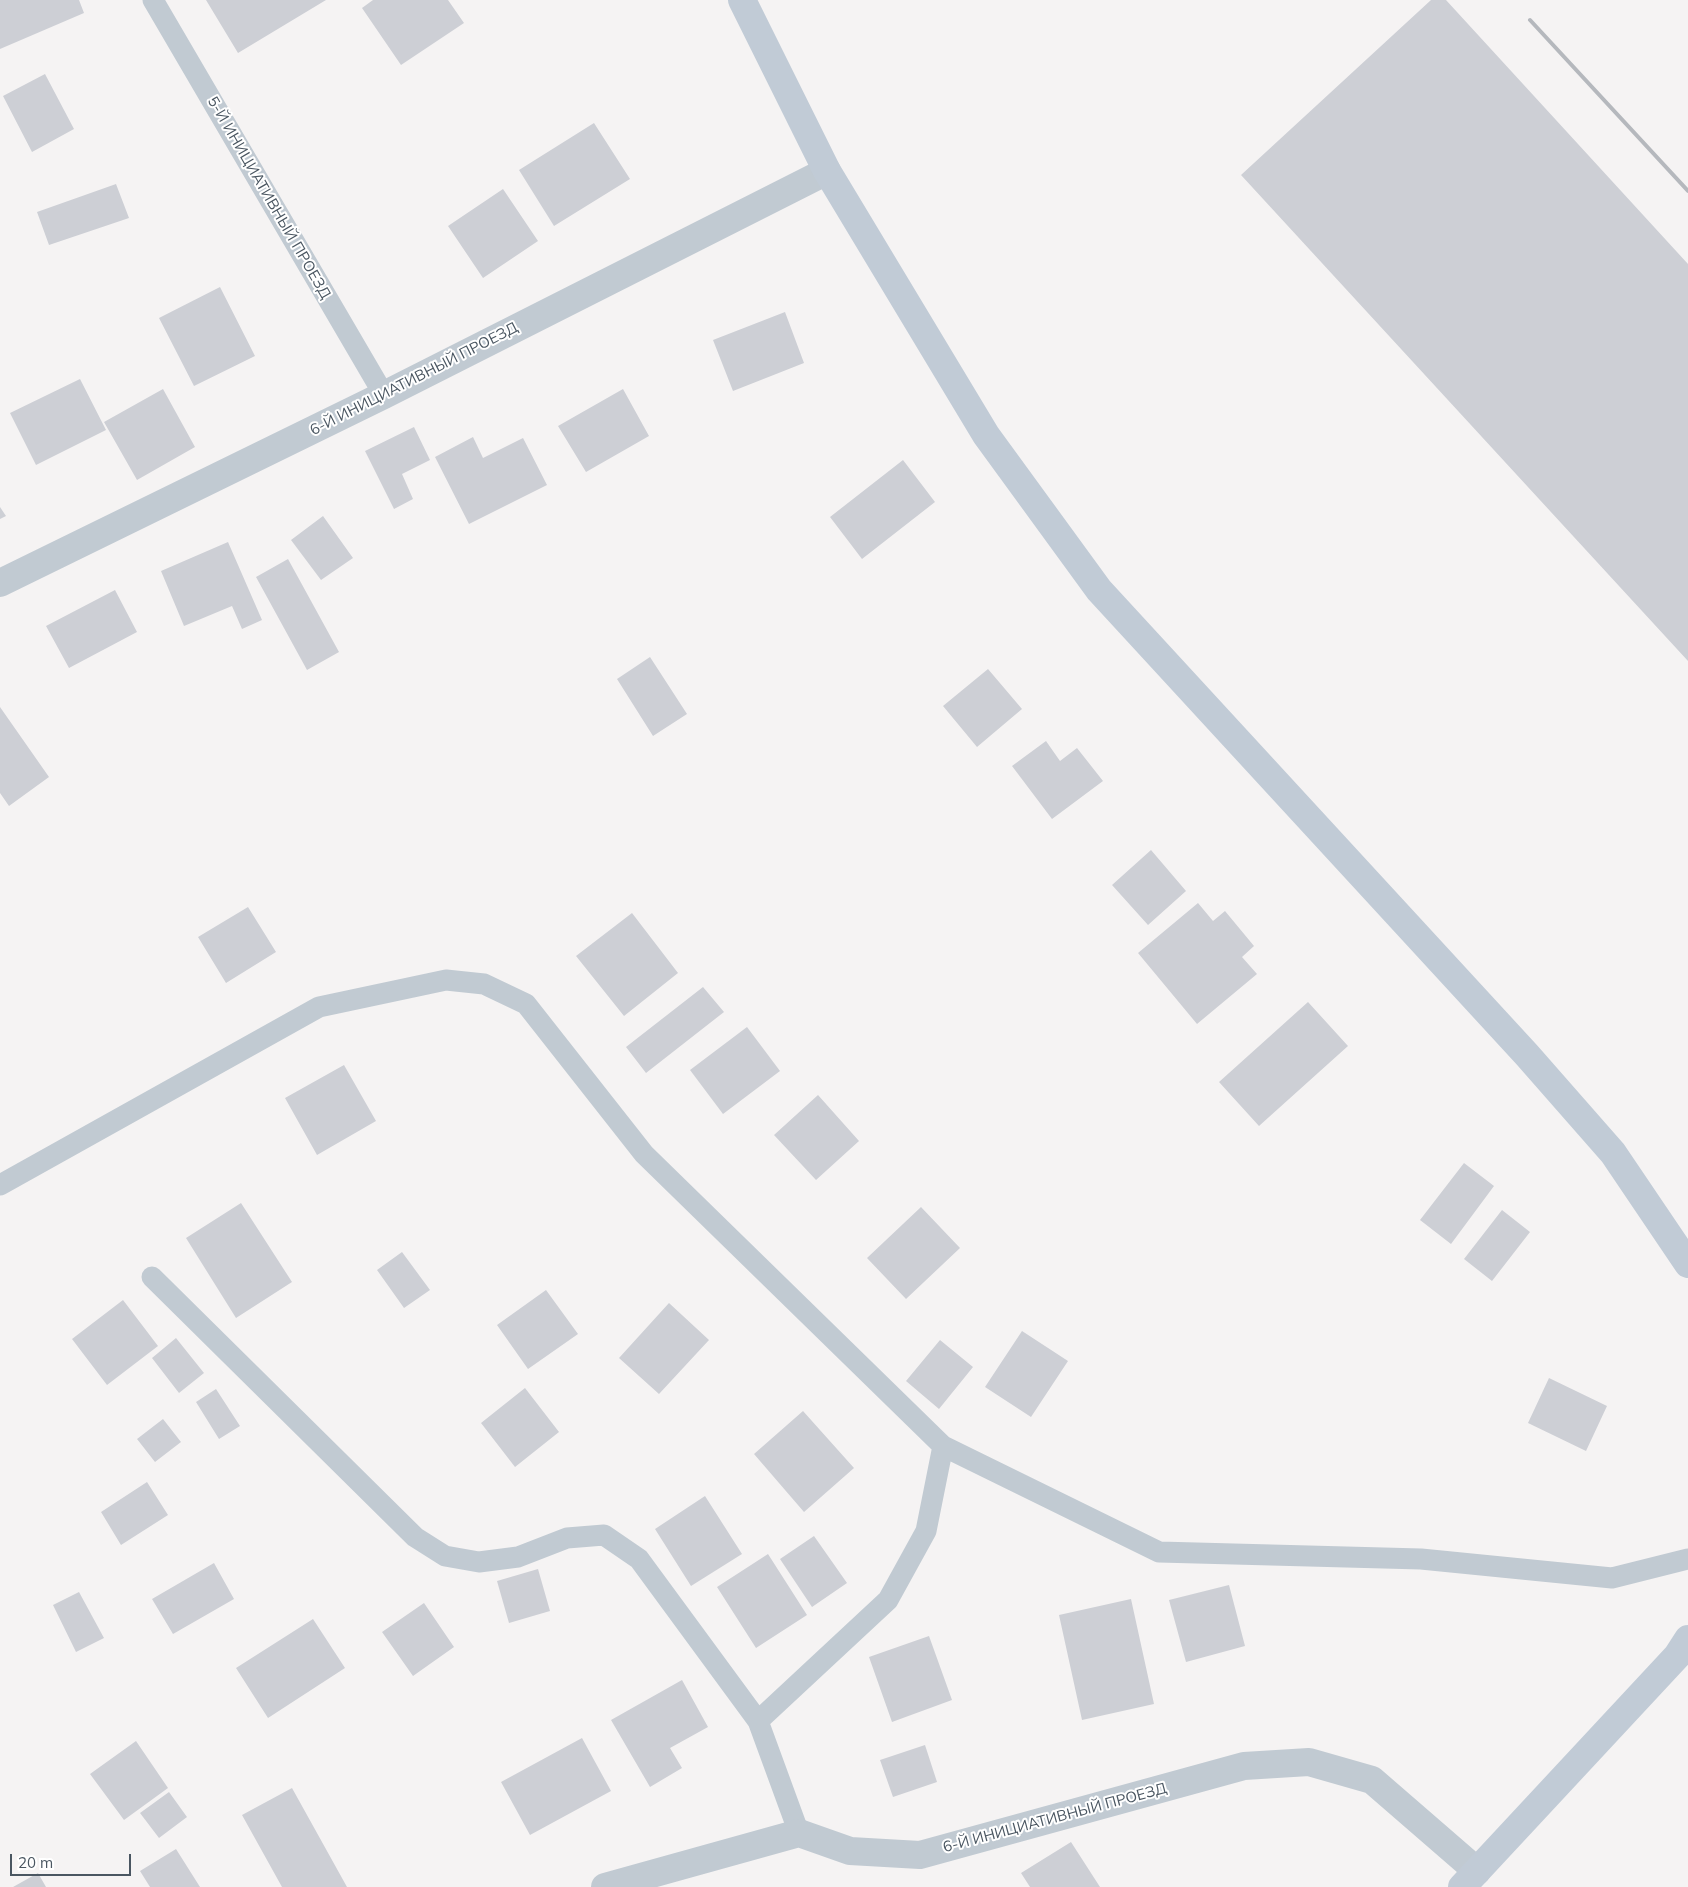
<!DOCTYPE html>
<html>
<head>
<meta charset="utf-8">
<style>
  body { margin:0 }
  #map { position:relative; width:1688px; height:1887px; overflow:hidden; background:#f5f3f3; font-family:Mulish,sans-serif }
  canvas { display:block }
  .scale { position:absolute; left:10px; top:1854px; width:121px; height:22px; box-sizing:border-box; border:2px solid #4a5661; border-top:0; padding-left:6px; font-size:15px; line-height:18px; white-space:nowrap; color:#4a5661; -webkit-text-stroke:4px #fff; paint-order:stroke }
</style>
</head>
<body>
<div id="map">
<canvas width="1688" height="1887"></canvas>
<div class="scale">20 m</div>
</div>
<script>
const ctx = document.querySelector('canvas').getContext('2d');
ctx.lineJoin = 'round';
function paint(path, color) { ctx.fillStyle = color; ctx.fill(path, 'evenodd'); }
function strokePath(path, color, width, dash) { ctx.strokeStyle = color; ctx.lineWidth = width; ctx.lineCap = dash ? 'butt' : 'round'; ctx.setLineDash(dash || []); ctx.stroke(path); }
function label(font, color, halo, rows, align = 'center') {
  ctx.font = font + ' Mulish,sans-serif'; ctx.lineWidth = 4; ctx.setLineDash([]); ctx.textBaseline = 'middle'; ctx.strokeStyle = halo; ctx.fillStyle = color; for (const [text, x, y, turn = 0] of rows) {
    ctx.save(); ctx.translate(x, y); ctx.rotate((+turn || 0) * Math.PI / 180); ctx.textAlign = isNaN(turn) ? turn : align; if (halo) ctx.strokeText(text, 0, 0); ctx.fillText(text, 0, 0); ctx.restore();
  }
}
const building = new Path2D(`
  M0,0H79L84,13L0,49Z
  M206,0H326L238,53Z
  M373,0H448L464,23L401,65L362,8Z
  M1431,0H1446L1688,264V661L1241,175Z
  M45,74L74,129L32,152L3,96Z
  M594,123L630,179L554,226L519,170Z
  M116,184L129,218L49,245L37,212Z
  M503,189L538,241L483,278L448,226Z
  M220,287L255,356L194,386L159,318Z
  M785,312L804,363L733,391L713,340Z
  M80,379L106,430L36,465L10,413Z
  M163,389L195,447L137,480L104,422Z
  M623,389L649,436L586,472L558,426Z
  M414,427L430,460L402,474L413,499L394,509L365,451Z
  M473,437L483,458L523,438L547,485L469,524L435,457Z
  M903,460L935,502L862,559L830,517Z
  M0,507L6,516L0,519Z
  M323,516L353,558L321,580L291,540Z
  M228,542L262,620L242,629L232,606L184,626L161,571Z
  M288,559L339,652L307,670L256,577Z
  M115,590L137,632L69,668L46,626Z
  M650,657L687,714L653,736L617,679Z
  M988,669L1022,709L977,747L943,706Z
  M0,707L49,777L9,806L0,793Z
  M1046,741L1060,761L1077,748L1103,781L1052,819L1012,766Z
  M1151,850L1186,891L1148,925L1112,885Z
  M1198,903L1213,921L1225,911L1254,946L1242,957L1257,974L1197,1024L1138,953Z
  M248,907L276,952L226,983L198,937Z
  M632,913L678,973L624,1016L576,956Z
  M703,987L724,1012L646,1073L626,1047Z
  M1308,1002L1348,1046L1259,1126L1219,1082Z
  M747,1027L780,1071L723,1114L690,1070Z
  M344,1065L376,1121L317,1155L285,1098Z
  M818,1095L859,1141L816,1180L774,1135Z
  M1464,1163L1494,1186L1451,1244L1420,1220Z
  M241,1203L292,1282L236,1318L186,1238Z
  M921,1207L960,1248L906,1299L867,1258Z
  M1502,1210L1530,1232L1492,1281L1464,1259Z
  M402,1252L430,1290L404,1308L377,1270Z
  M546,1290L578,1334L528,1369L497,1325Z
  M123,1300L158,1346L107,1385L72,1339Z
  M669,1303L709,1340L659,1394L619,1358Z
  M1022,1331L1068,1361L1031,1417L985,1387Z
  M176,1338L204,1373L179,1393L152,1358Z
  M940,1340L973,1367L939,1409L906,1381Z
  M1549,1378L1607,1406L1586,1451L1528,1423Z
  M525,1388L559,1432L515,1467L481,1423Z
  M216,1389L240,1426L219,1439L196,1402Z
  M803,1411L854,1468L804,1512L754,1454Z
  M163,1419L181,1442L155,1462L137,1439Z
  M147,1482L168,1515L121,1545L101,1512Z
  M705,1496L742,1554L691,1586L655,1529Z
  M814,1536L847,1583L812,1607L780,1559Z
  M768,1554L807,1615L756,1648L717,1587Z
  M214,1563L234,1599L173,1634L152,1599Z
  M538,1569L550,1611L509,1623L497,1581Z
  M1229,1585L1245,1646L1186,1662L1169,1600Z
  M79,1592L104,1638L76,1652L53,1605Z
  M1131,1599L1154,1704L1082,1720L1059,1615Z
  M424,1603L454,1647L413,1676L382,1632Z
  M313,1619L345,1668L268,1718L236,1668Z
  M929,1636L952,1700L892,1722L869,1657Z
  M682,1680L708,1727L670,1748L682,1768L650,1787L611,1720Z
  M582,1738L611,1791L530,1835L501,1782Z
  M136,1741L168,1788L124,1820L90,1774Z
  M925,1745L937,1782L893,1797L880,1760Z
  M292,1788L347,1887H282L242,1815Z
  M169,1792L187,1817L159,1838L140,1813Z
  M1071,1842L1100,1887H1030L1021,1873Z
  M176,1849L200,1887H150L140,1871Z
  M38,1873L46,1887H13Z`);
const lane = new Path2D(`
  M153,0L384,395
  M0,1185L319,1007L446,980L484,984L526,1004L644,1154L943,1446
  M152,1277L415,1537L445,1556L479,1562L518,1557L567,1538L604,1535L639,1559L758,1721
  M799,1833L758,1721L888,1600L926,1531L943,1446L1159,1552L1421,1559L1612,1578L1688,1559`);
const street = new Path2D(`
  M0,583L384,395L827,171
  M605,1887L799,1833L850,1851L920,1855L1244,1766L1309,1762L1372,1780L1477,1871`);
const secondary = new Path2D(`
  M742,0L827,171L986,435L1099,590L1527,1055L1613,1153L1688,1264
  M1462,1887L1677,1656L1688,1639`);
const rail = new Path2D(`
  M1530,20L1688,191`);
const streetNames = [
  ["5-Й ИНИЦИАТИВНЫЙ ПРОЕЗД",269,198,60],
  ["6-Й ИНИЦИАТИВНЫЙ ПРОЕЗД",414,379,-27],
  ["6-Й ИНИЦИАТИВНЫЙ ПРОЕЗД",1055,1818,-15]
];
paint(building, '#cdcfd5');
strokePath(lane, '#c1cad2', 21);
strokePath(street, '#c1cad2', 28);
strokePath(secondary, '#c1cbd6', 28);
strokePath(rail, '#b5b8bd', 4);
label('15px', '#4a5661', '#fff', streetNames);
</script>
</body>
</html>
